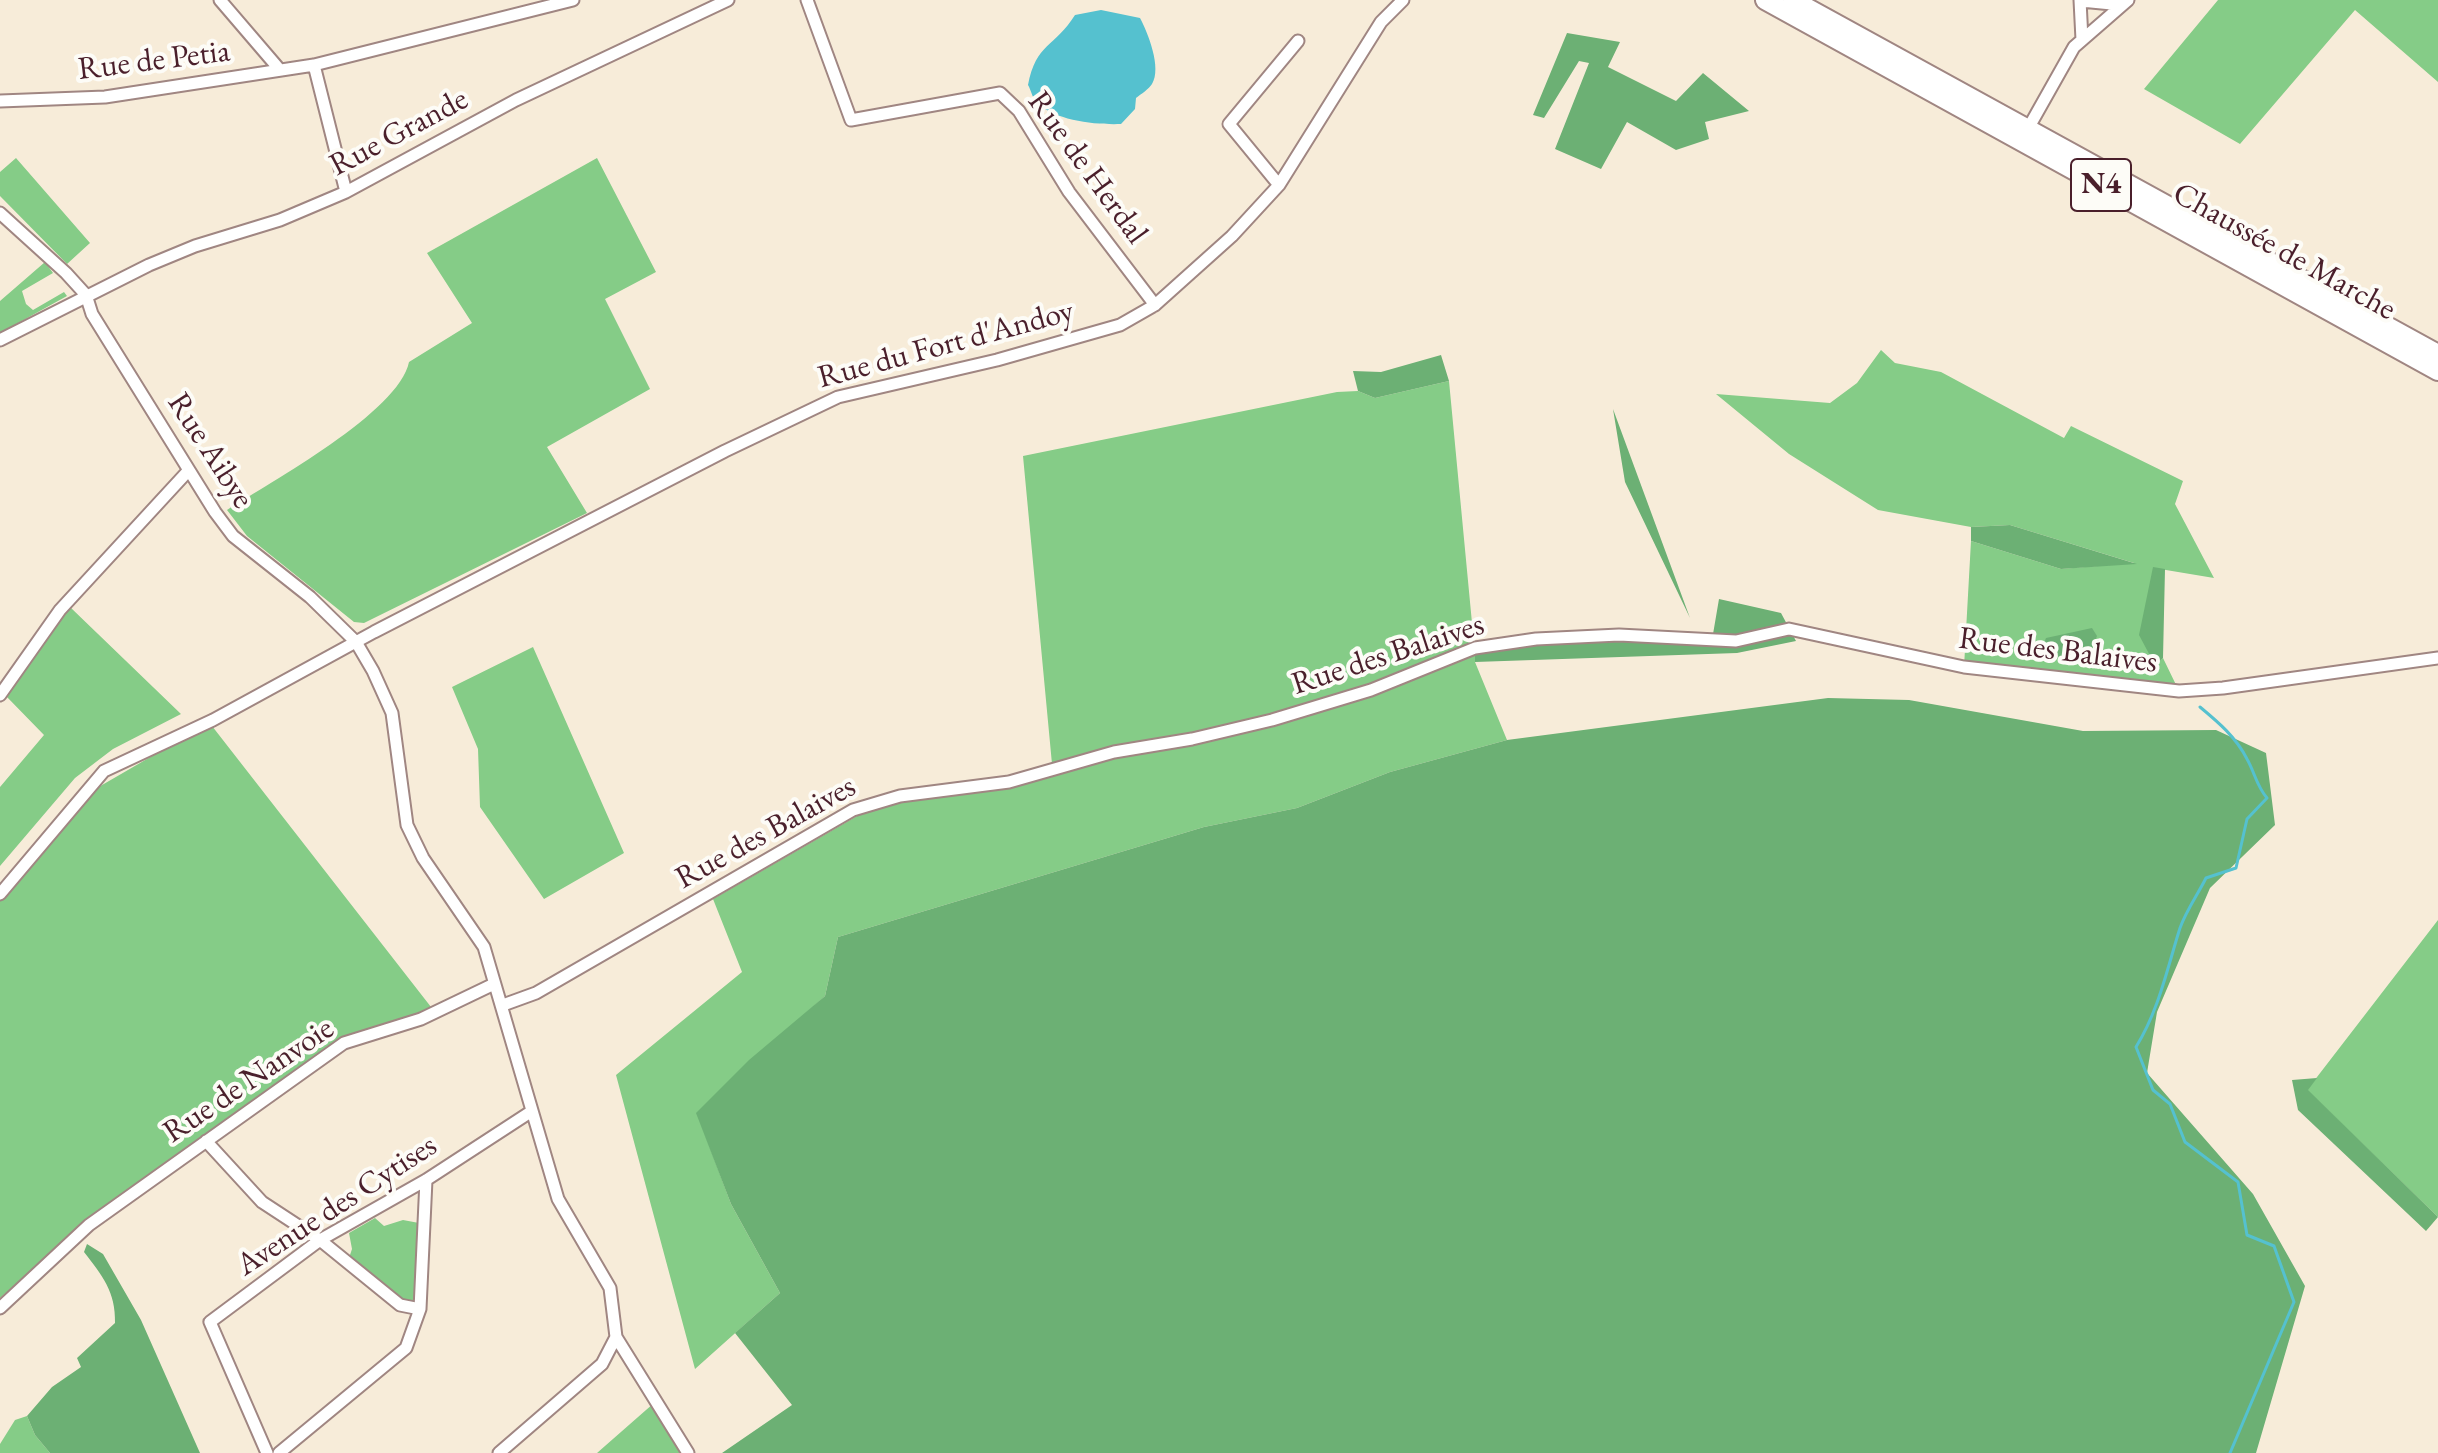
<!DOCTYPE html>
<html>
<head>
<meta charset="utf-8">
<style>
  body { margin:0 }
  canvas { display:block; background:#f7ecd9 }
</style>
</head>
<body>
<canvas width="2438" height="1453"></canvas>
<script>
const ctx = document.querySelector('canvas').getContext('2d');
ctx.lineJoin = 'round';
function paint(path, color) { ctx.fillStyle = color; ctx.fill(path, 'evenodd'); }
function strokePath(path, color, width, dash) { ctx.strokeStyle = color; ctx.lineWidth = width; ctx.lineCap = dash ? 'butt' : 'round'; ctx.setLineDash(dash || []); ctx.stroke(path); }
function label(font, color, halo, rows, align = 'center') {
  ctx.font = font + ' "EB Garamond",serif'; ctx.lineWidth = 8; ctx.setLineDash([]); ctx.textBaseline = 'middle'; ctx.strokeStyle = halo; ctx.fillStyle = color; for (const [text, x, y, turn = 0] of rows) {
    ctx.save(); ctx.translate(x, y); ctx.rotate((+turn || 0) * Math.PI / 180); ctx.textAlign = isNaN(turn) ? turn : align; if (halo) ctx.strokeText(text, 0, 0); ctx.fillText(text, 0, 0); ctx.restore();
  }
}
const green = new Path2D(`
  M2218,0H2438V82L2355,10L2240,144L2144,89Z
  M16,158L90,243L67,264L0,196V172Z
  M597,158L656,272L605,299L650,389L547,447L587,513L364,623L354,622L247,536L227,510C271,482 399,412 409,362L472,323L427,253Z
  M45,262L53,273L22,291L26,304L33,310L64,292L67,296L0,333V301Z
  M1881,350L1895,363L1941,372L2064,438L2071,426L2183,481L2175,504L2214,578L2154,568L2155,664L2163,658L2179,691L1964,667L1971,541L2061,569L2134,563L2010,525L1971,527L1878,510L1789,454L1716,394L1830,403L1857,383Z
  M1449,381L1474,644L1371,687L1272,716L1052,764L1023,456L1337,392L1358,391L1375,398Z
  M70,607L181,714L113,749L75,778L0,866V787L44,735L6,696Z
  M533,647L624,853L544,899L480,807L478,749L452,687Z
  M1475,648V662L1507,740L1390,772L1297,808L1204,827L838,937L825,996L697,1113L731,1204L780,1293L695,1369L616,1075L742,972L713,899L878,804L1261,725Z
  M212,726L431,1007L403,1021L346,1037L202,1137L69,1237L0,1298V900L90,792L197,730Z
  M2438,920V1217L2307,1090Z
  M375,1218L384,1226L403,1220L419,1223L417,1305L402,1301L349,1258L352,1249L349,1233Z
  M654,1403L684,1453H597Z
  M27,1416L35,1435L50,1453H0V1444L15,1420Z`);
const forest = new Path2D(`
  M1567,33L1620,42L1608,67L1676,101L1703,73L1749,111L1705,122L1709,139L1676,150L1627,122L1601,169L1555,149L1589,63L1579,61L1544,118L1533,115Z
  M1441,355L1449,381L1375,398L1358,391L1353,371L1381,372Z
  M1613,409L1690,618L1625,482Z
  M2010,525L2137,564L2061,569L1971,541V527Z
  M2153,567L2165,569L2163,658L2155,665L2139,635Z
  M1719,599L1781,613L1796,641L1737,653L1475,662V648L1536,639L1712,640Z
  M2092,628L2097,636L2091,651L2062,658L2041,650L2046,638Z
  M1828,698L1909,700L2083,731L2216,730L2266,753L2275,825L2210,888L2157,1012L2147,1073L2253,1194L2305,1286L2256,1453H722L792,1405L735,1333L780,1293L731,1204L696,1113L749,1060L825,996L838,937L1204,827L1297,808L1390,772L1507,740Z
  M2317,1078L2308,1090L2438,1217L2426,1231L2298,1110L2292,1080Z
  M87,1244L103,1254L141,1320L200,1453H50L35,1435L27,1416L52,1387L81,1367L77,1358L115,1323C116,1292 102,1275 84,1252Z`);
const water = new Path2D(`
  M1101,10L1140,18C1148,33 1162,68 1152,84C1149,89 1141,94 1136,98L1135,109L1121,124C1097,125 1056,121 1037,103C1033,100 1031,90 1028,85C1036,43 1055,47 1075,15Z`);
const stream = new Path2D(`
  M2200,707C2218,722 2236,737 2247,759C2255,773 2256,785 2267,798L2247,819L2236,868L2206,878C2198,894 2186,911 2180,928C2167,969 2159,1010 2136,1047L2153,1090L2170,1104L2185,1142L2238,1182L2247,1235L2274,1246L2294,1302L2230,1453`);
const street = new Path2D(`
  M220,0L280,70
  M807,0L851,120L1000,93L1019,111L1069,192L1155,305
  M2080,0L2082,40
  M2081,1L2122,5
  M314,65L346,192
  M0,101L105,97L314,65L573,0
  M2025,134L2074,47L2128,0
  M1279,185L1229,124L1298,41
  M0,213L66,273L86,295L92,314L215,512L233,536L310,597L356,642L373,671L392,713L407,825L423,858L484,947L558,1199L610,1288L616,1337L602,1364L499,1453
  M0,340L149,265L195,246L280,220L346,192L516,100L728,0
  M0,695L60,610L189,470
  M0,894L104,771L213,720L374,632L725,451L838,397L997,360L1120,325L1155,305L1232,236L1279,185L1381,22L1403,0
  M503,1005L536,993L853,810L900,796L1009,782L1114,752L1192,739L1272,720L1371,690L1475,648L1536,639L1619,635L1736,641L1789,629L1964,667L2179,691L2223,688L2438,658
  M206,1141L262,1202L320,1240L400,1305L420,1309
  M0,1308L89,1225L344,1043L421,1019L494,984
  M616,1337L688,1453
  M267,1453L210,1322L320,1240L426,1180L532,1111
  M279,1453L406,1348L420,1309L426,1180`);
const primary = new Path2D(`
  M1765,0L2438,371
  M1793,0L2438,354`);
const shields = [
  [2101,185,60]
];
const shieldNames = [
  ["N4",2101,185]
];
const streetNames = [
  ["Rue de Petia",154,61,-7],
  ["Rue Grande",399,133,-28],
  ["Rue de Herdal",1087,168,54],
  ["Chaussée de Marche",2284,252,29],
  ["Rue du Fort d'Andoy",946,345,-15],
  ["Rue Aibye",210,451,57],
  ["Rue des Balaives",2058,651,7],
  ["Rue des Balaives",1388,655,-18],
  ["Rue des Balaives",766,833,-29],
  ["Rue de Nanvoie",249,1081,-34],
  ["Avenue des Cytises",337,1206,-33]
];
paint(green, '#85cc87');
paint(forest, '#6cb074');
paint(water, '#55c1cf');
strokePath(stream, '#55c1cf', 3);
strokePath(street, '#a08682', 15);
strokePath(primary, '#a08682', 22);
strokePath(street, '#fff', 11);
strokePath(primary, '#fff', 18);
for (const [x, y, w] of shields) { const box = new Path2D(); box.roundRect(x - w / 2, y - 26, w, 52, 6); ctx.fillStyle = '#fdfcf7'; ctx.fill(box); strokePath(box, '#4a1f2b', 2); }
label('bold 30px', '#4a1f2b', null, shieldNames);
label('32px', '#4a1f2b', '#fdfcf7', streetNames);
</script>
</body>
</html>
